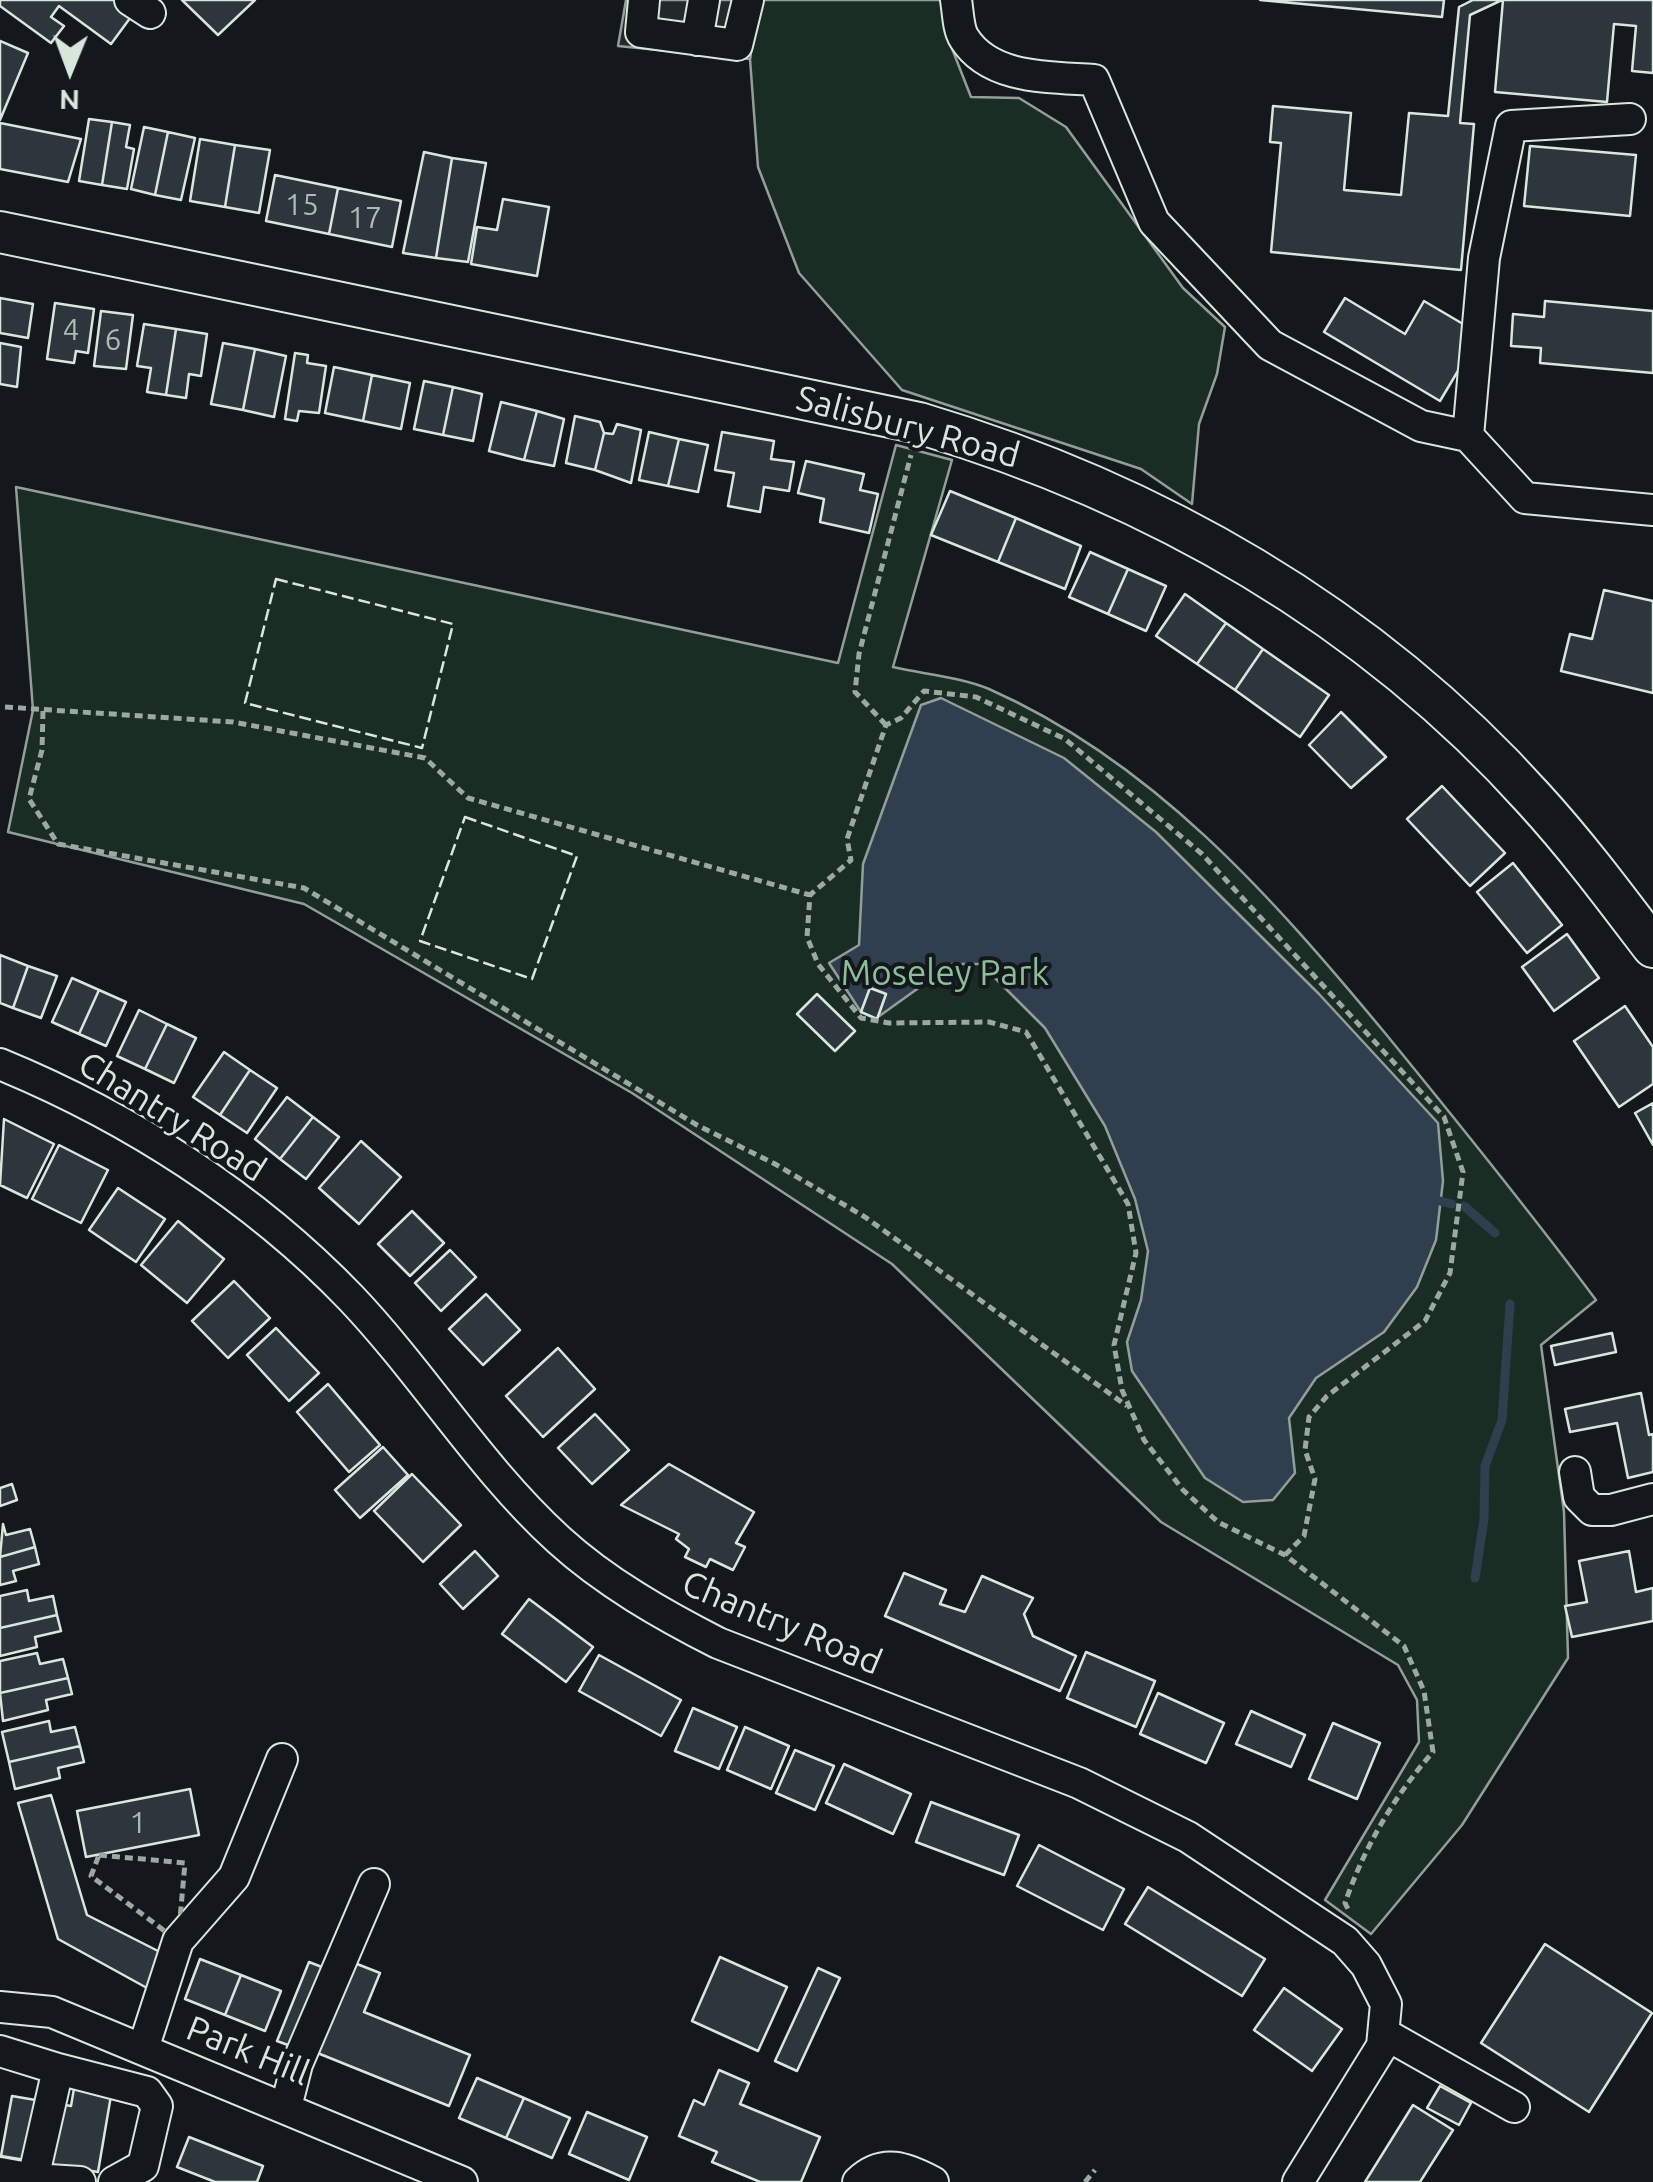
<!DOCTYPE html>
<html>
<head>
<meta charset="utf-8">
<style>
  body { margin:0 }
  #map { position:relative; width:1653px; height:2182px; overflow:hidden; background:#14181c; font-family:Ubuntu,sans-serif }
  canvas { display:block }
  .north { position:absolute; left:20px; top:20px; width:100px; height:100px; -webkit-text-stroke:8px #14181c; paint-order:stroke; rotate:181deg; font-size:28px; font-weight:700; line-height:40px; text-align:center; color:#d8e6dc }
  .north::after { content:''; display:block; margin:auto; width:35px; height:45px; background:#d8e6dc; clip-path:polygon(50% 0,100% 100%,50% 72%,0 100%) }
</style>
</head>
<body>
<div id="map">
<canvas width="1653" height="2182"></canvas>
<div class="north">N</div>
</div>
<script>
const ctx = document.querySelector('canvas').getContext('2d');
ctx.lineJoin = 'round';
function paint(path, color) { ctx.fillStyle = color; ctx.fill(path, 'evenodd'); }
function strokePath(path, color, width, dash) { ctx.strokeStyle = color; ctx.lineWidth = width; ctx.lineCap = dash ? 'butt' : 'round'; ctx.setLineDash(dash || []); ctx.stroke(path); }
function label(font, color, halo, rows, align = 'center') {
  ctx.font = font + ' Ubuntu,sans-serif'; ctx.lineWidth = 8; ctx.setLineDash([]); ctx.textBaseline = 'middle'; ctx.strokeStyle = halo; ctx.fillStyle = color; for (const [text, x, y, turn = 0] of rows) {
    ctx.save(); ctx.translate(x, y); ctx.rotate((+turn || 0) * Math.PI / 180); ctx.textAlign = isNaN(turn) ? turn : align; if (halo) ctx.strokeText(text, 0, 0); ctx.fillText(text, 0, 0); ctx.restore();
  }
}
const green = new Path2D(`
  M758,0H941L951,46L971,97L1019,98L1066,127L1183,288L1225,327L1217,374L1199,424L1192,504L1141,469L902,390L799,273L758,167L750,59Z
  M896,445L952,460L893,667C923,674 960,677 989,689C1154,762 1272,897 1385,1033C1457,1121 1528,1209 1596,1300L1541,1345L1564,1512L1568,1658L1462,1825L1371,1934L1325,1900L1419,1742L1417,1700L1398,1665L1161,1522L892,1264L632,1093L304,904L8,832L33,710L16,487L838,663Z`);
const parking = new Path2D(`
  M626,0H758L750,59L618,46Z`);
const water = new Path2D(`
  M941,698L1064,758L1156,832L1319,994L1438,1123L1443,1181L1436,1240L1417,1287L1384,1332L1316,1378L1289,1418L1295,1473L1273,1500L1243,1502L1205,1478L1132,1371L1127,1342L1141,1300L1148,1251L1135,1199L1105,1126L1045,1028L981,964H952L878,1017L886,994L870,988L861,1012L829,963L859,945L863,864L921,705Z`);
const stream = new Path2D(`
  M1440,1201L1452,1204
  M1464,1206L1495,1233
  M1475,1578L1484,1519L1485,1466L1502,1420L1510,1304`);
const building = new Path2D(`
  M0,0H121L136,10L111,44L59,6L51,17L64,26L51,43L0,6Z
  M182,0H255L218,35Z
  M1260,0H1444L1442,17Z
  M1473,0H1502L1470,15L1460,123L1474,124L1461,270L1271,252L1281,143L1270,142L1273,106L1351,113L1344,190L1401,195L1409,113L1448,116L1459,7Z
  M1503,0H1653V73L1632,71L1636,26L1614,24L1607,102L1495,92Z
  M0,41L28,53L0,120Z
  M89,119L112,122L102,185L79,181Z
  M112,122L130,125L126,147L134,149L127,189L102,185Z
  M0,123L81,139L68,182L0,169Z
  M144,127L168,132L155,195L131,189Z
  M168,132L195,138L181,200L155,195Z
  M200,139L235,145L225,207L190,201Z
  M235,145L270,150L259,213L225,207Z
  M1530,146L1636,155L1630,216L1524,206Z
  M424,152L452,158L436,258L403,253Z
  M452,158L486,163L468,262L436,258Z
  M275,175L338,188L329,234L266,221Z
  M338,188L401,201L392,247L329,234Z
  M503,199L549,207L537,276L471,264L477,227L497,230Z
  M0,298L33,304L28,338L0,333Z
  M1345,298L1405,334L1424,301L1480,334L1440,401L1324,332Z
  M1545,301L1653,311V373L1540,363L1541,348L1511,346L1513,314L1544,317Z
  M55,303L94,309L88,353L76,351L74,363L47,359Z
  M101,311L133,315L126,369L94,366Z
  M144,324L176,329L166,395L147,392L151,368L137,366Z
  M176,329L207,334L201,376L189,374L186,398L166,395Z
  M0,343L21,347L17,387L0,384Z
  M223,343L255,349L243,410L211,404Z
  M255,349L286,356L274,417L243,410Z
  M295,353L308,355L307,363L326,366L319,413L299,411L297,421L285,419Z
  M334,367L372,375L363,421L325,413Z
  M372,375L410,383L401,429L363,421Z
  M424,381L453,387L443,435L414,429Z
  M453,387L482,394L473,441L443,435Z
  M501,402L537,411L524,460L489,451Z
  M537,411L564,419L554,466L524,460Z
  M575,416L600,422L604,433L595,470L566,463Z
  M617,424L641,430L631,483L595,470L604,433L613,434Z
  M649,432L679,439L668,486L639,480Z
  M722,432L774,441L771,459L794,462L789,491L764,487L760,512L728,506L734,473L715,470Z
  M679,439L708,445L698,492L668,486Z
  M806,461L864,474L860,490L878,494L869,533L820,522L824,499L798,493Z
  M950,491L1016,518L998,562L931,535Z
  M1016,518L1081,546L1065,589L998,562Z
  M1090,552L1128,569L1108,614L1069,597Z
  M1128,569L1166,586L1146,631L1108,614Z
  M1604,590L1653,601V693L1561,671L1570,634L1592,639Z
  M1185,594L1226,623L1197,664L1156,636Z
  M1226,623L1263,649L1235,690L1197,664Z
  M1263,649L1329,695L1300,737L1235,690Z
  M1341,712L1386,757L1351,788L1309,745Z
  M1442,786L1505,853L1470,886L1407,819Z
  M1513,863L1562,925L1527,953L1477,892Z
  M1567,934L1599,978L1554,1011L1522,967Z
  M0,955L28,966L13,1008L0,1003Z
  M28,966L57,976L41,1018L13,1008Z
  M72,978L99,990L79,1034L52,1022Z
  M870,988L886,994L877,1019L861,1012Z
  M99,990L126,1002L106,1046L79,1034Z
  M817,994L855,1031L835,1051L797,1014Z
  M1625,1006L1653,1047V1084L1619,1107L1574,1041Z
  M139,1010L167,1024L145,1069L117,1056Z
  M167,1024L196,1038L174,1083L145,1069Z
  M224,1052L250,1070L220,1115L193,1097Z
  M250,1070L277,1088L247,1133L220,1115Z
  M287,1097L313,1117L280,1159L255,1139Z
  M1653,1103V1145L1635,1113Z
  M313,1117L339,1137L306,1179L280,1159Z
  M4,1119L54,1144L27,1198L0,1185Z
  M361,1141L401,1177L359,1224L319,1188Z
  M59,1145L108,1170L81,1223L32,1199Z
  M118,1188L165,1219L136,1262L89,1230Z
  M412,1211L444,1243L410,1276L378,1244Z
  M178,1221L224,1259L187,1303L141,1265Z
  M450,1250L476,1277L441,1311L415,1283Z
  M234,1281L270,1318L228,1358L192,1321Z
  M486,1294L520,1330L483,1365L449,1329Z
  M276,1328L319,1373L289,1401L247,1355Z
  M1612,1333L1616,1352L1555,1365L1551,1346Z
  M558,1348L595,1389L543,1437L506,1396Z
  M328,1384L380,1445L349,1472L297,1412Z
  M1641,1393L1649,1435L1653,1434V1472L1628,1478L1617,1423L1570,1432L1565,1409Z
  M595,1414L629,1450L592,1484L558,1448Z
  M383,1447L408,1475L360,1518L335,1490Z
  M669,1464L754,1512L736,1543L745,1547L733,1570L710,1559L706,1567L685,1557L689,1549L676,1539L679,1534L621,1505Z
  M412,1474L461,1525L423,1562L374,1511Z
  M12,1484L17,1500L0,1506V1488Z
  M3,1524L6,1535L30,1529L35,1547L0,1557Z
  M35,1547L39,1564L13,1571L16,1581L0,1585V1557Z
  M475,1551L498,1576L463,1609L440,1584Z
  M1629,1551L1636,1592L1653,1588V1621L1572,1637L1565,1606L1587,1602L1579,1561Z
  M904,1573L946,1590L940,1604L965,1612L982,1576L1033,1598L1024,1614L1033,1636L1076,1656L1060,1691L885,1616Z
  M27,1590L29,1601L53,1596L57,1615L0,1628V1596Z
  M529,1599L593,1647L566,1682L502,1634Z
  M57,1615L61,1631L35,1637L37,1647L0,1656V1628Z
  M1086,1652L1155,1681L1136,1727L1067,1698Z
  M37,1653L40,1664L63,1659L68,1678L0,1693V1661Z
  M599,1655L681,1700L661,1736L579,1691Z
  M68,1678L72,1694L46,1700L48,1710L3,1721L0,1693Z
  M1158,1693L1224,1723L1206,1763L1140,1734Z
  M693,1708L737,1727L719,1769L675,1751Z
  M1251,1711L1305,1735L1291,1767L1236,1744Z
  M49,1721L51,1732L75,1727L80,1746L9,1762L2,1732Z
  M1333,1723L1380,1743L1357,1799L1309,1779Z
  M745,1727L789,1746L771,1789L727,1770Z
  M80,1746L84,1762L58,1768L60,1778L15,1789L9,1762Z
  M795,1750L834,1766L815,1810L776,1793Z
  M844,1764L911,1794L893,1834L826,1803Z
  M190,1789L199,1835L86,1857L77,1811Z
  M51,1795L87,1915L162,1953L147,1988L58,1939L18,1803Z
  M931,1802L1019,1835L1004,1875L916,1842Z
  M1039,1845L1124,1889L1103,1930L1017,1886Z
  M1148,1887L1265,1959L1242,1996L1125,1924Z
  M1545,1944L1652,2013L1589,2112L1481,2043Z
  M720,1957L787,1987L758,2051L692,2021Z
  M200,1959L241,1975L225,2015L185,1999Z
  M309,1962L327,1969L296,2048L277,2041Z
  M352,1962L380,1973L364,2012L470,2055L449,2106L315,2052Z
  M818,1968L840,1978L797,2071L775,2061Z
  M241,1975L281,1991L265,2031L225,2015Z
  M1284,1988L1342,2029L1312,2071L1254,2030Z
  M78,2065L115,2072L98,2172L1,2156L12,2096L71,2106Z
  M719,2070L749,2083L740,2104L820,2137L801,2182H760L712,2162L717,2152L679,2136L694,2100L704,2105Z
  M477,2078L524,2098L506,2138L459,2118Z
  M1440,2086L1471,2103L1459,2125L1427,2108Z
  M524,2098L570,2118L552,2158L506,2138Z
  M1413,2105L1453,2130L1420,2182H1365Z
  M587,2112L647,2137L629,2180L569,2154Z
  M189,2137L263,2166L257,2182H215L177,2167Z`);
const path = new Path2D(`
  M5,707L233,722L425,758L468,798L810,895
  M43,711L42,750L29,799L58,844L304,888L697,1125L775,1164L865,1217L1127,1406
  M886,725L855,692L859,654L911,455
  M1285,1555L1304,1536L1315,1479L1305,1450L1309,1417L1327,1396L1425,1321L1450,1273L1463,1172L1444,1117L1202,854L1065,739L976,697L924,691L901,718L886,725L847,839L851,860L810,895L807,937L818,964L861,1018L889,1023L989,1022L1026,1032L1128,1204L1136,1253L1114,1345L1122,1390L1144,1440L1183,1490L1218,1522L1285,1555L1404,1646L1424,1691L1433,1752C1394,1796 1364,1848 1345,1903L1348,1909
  M99,1855L185,1863L178,1941L91,1876Z
  M1085,2182L1095,2170`);
const minor = new Path2D(`
  M130,0L150,13
  M644,0L641,32L737,45L748,0
  M956,0C958,11 958,29 964,38C990,80 1051,77 1094,80L1154,222L1270,345L1421,426L1468,436L1525,498L1653,510
  M697,40L704,0
  M1468,436L1484,258L1511,126L1630,119
  M0,1064C129,1117 254,1197 351,1298C424,1375 480,1468 559,1540C605,1582 663,1615 718,1643L1079,1783L1188,1837L1345,1941L1366,1965L1386,2004L1382,2046L1298,2182
  M1575,1472L1579,1497L1592,1510H1611L1653,1499
  M0,2007L52,2012L462,2182
  M1385,2034L1514,2107
  M143,2049L178,1941L234,1877L282,1759
  M0,2051L58,2069L33,2179L0,2173
  M58,2069L147,2092L157,2106L143,2166L114,2182
  M286,2107L297,2064L374,1884
  M33,2179L80,2182
  M858,2182C883,2158 906,2168 933,2182`);
const major = new Path2D(`
  M0,232L919,423C1154,493 1369,615 1534,799C1577,846 1615,897 1653,947`);
const fence = new Path2D(`
  M276,579L453,624L422,748L245,703Z
  M465,817L577,856L532,979L420,941Z`);
const numberNames = [
  ["15",302,205],
  ["17",365,218],
  ["4",71,330],
  ["6",113,340],
  ["1",138,1823]
];
const streetNames = [
  ["Salisbury Road",908,427,15],
  ["Chantry Road",172,1117,32],
  ["Chantry Road",782,1623,23],
  ["Park Hill",248,2051,22]
];
const parkNames = [
  ["Moseley Park",945,973]
];
paint(green, '#1a2d24');
strokePath(green, '#939e99', 2.5);
paint(parking, '#24282b');
strokePath(parking, '#939e99', 2.5);
paint(water, '#2f3f4d');
strokePath(water, '#939e99', 2.5);
strokePath(stream, '#2f3f4d', 9);
paint(building, '#2c363c');
strokePath(building, '#d8e6dc', 2.5);
strokePath(minor, '#d8e6dc', 34);
strokePath(major, '#d8e6dc', 44);
strokePath(path, '#9da8a2', 5, [8, 5]);
strokePath(minor, '#14181c', 30);
strokePath(major, '#14181c', 40);
strokePath(fence, '#d8e6dc', 2.5, [12, 5]);
label('30px', '#adbab4', null, numberNames);
label('35px', '#d8e6dc', '#14181c', streetNames);
label('35px', '#8ac095', '#14181c', parkNames);
</script>
</body>
</html>
